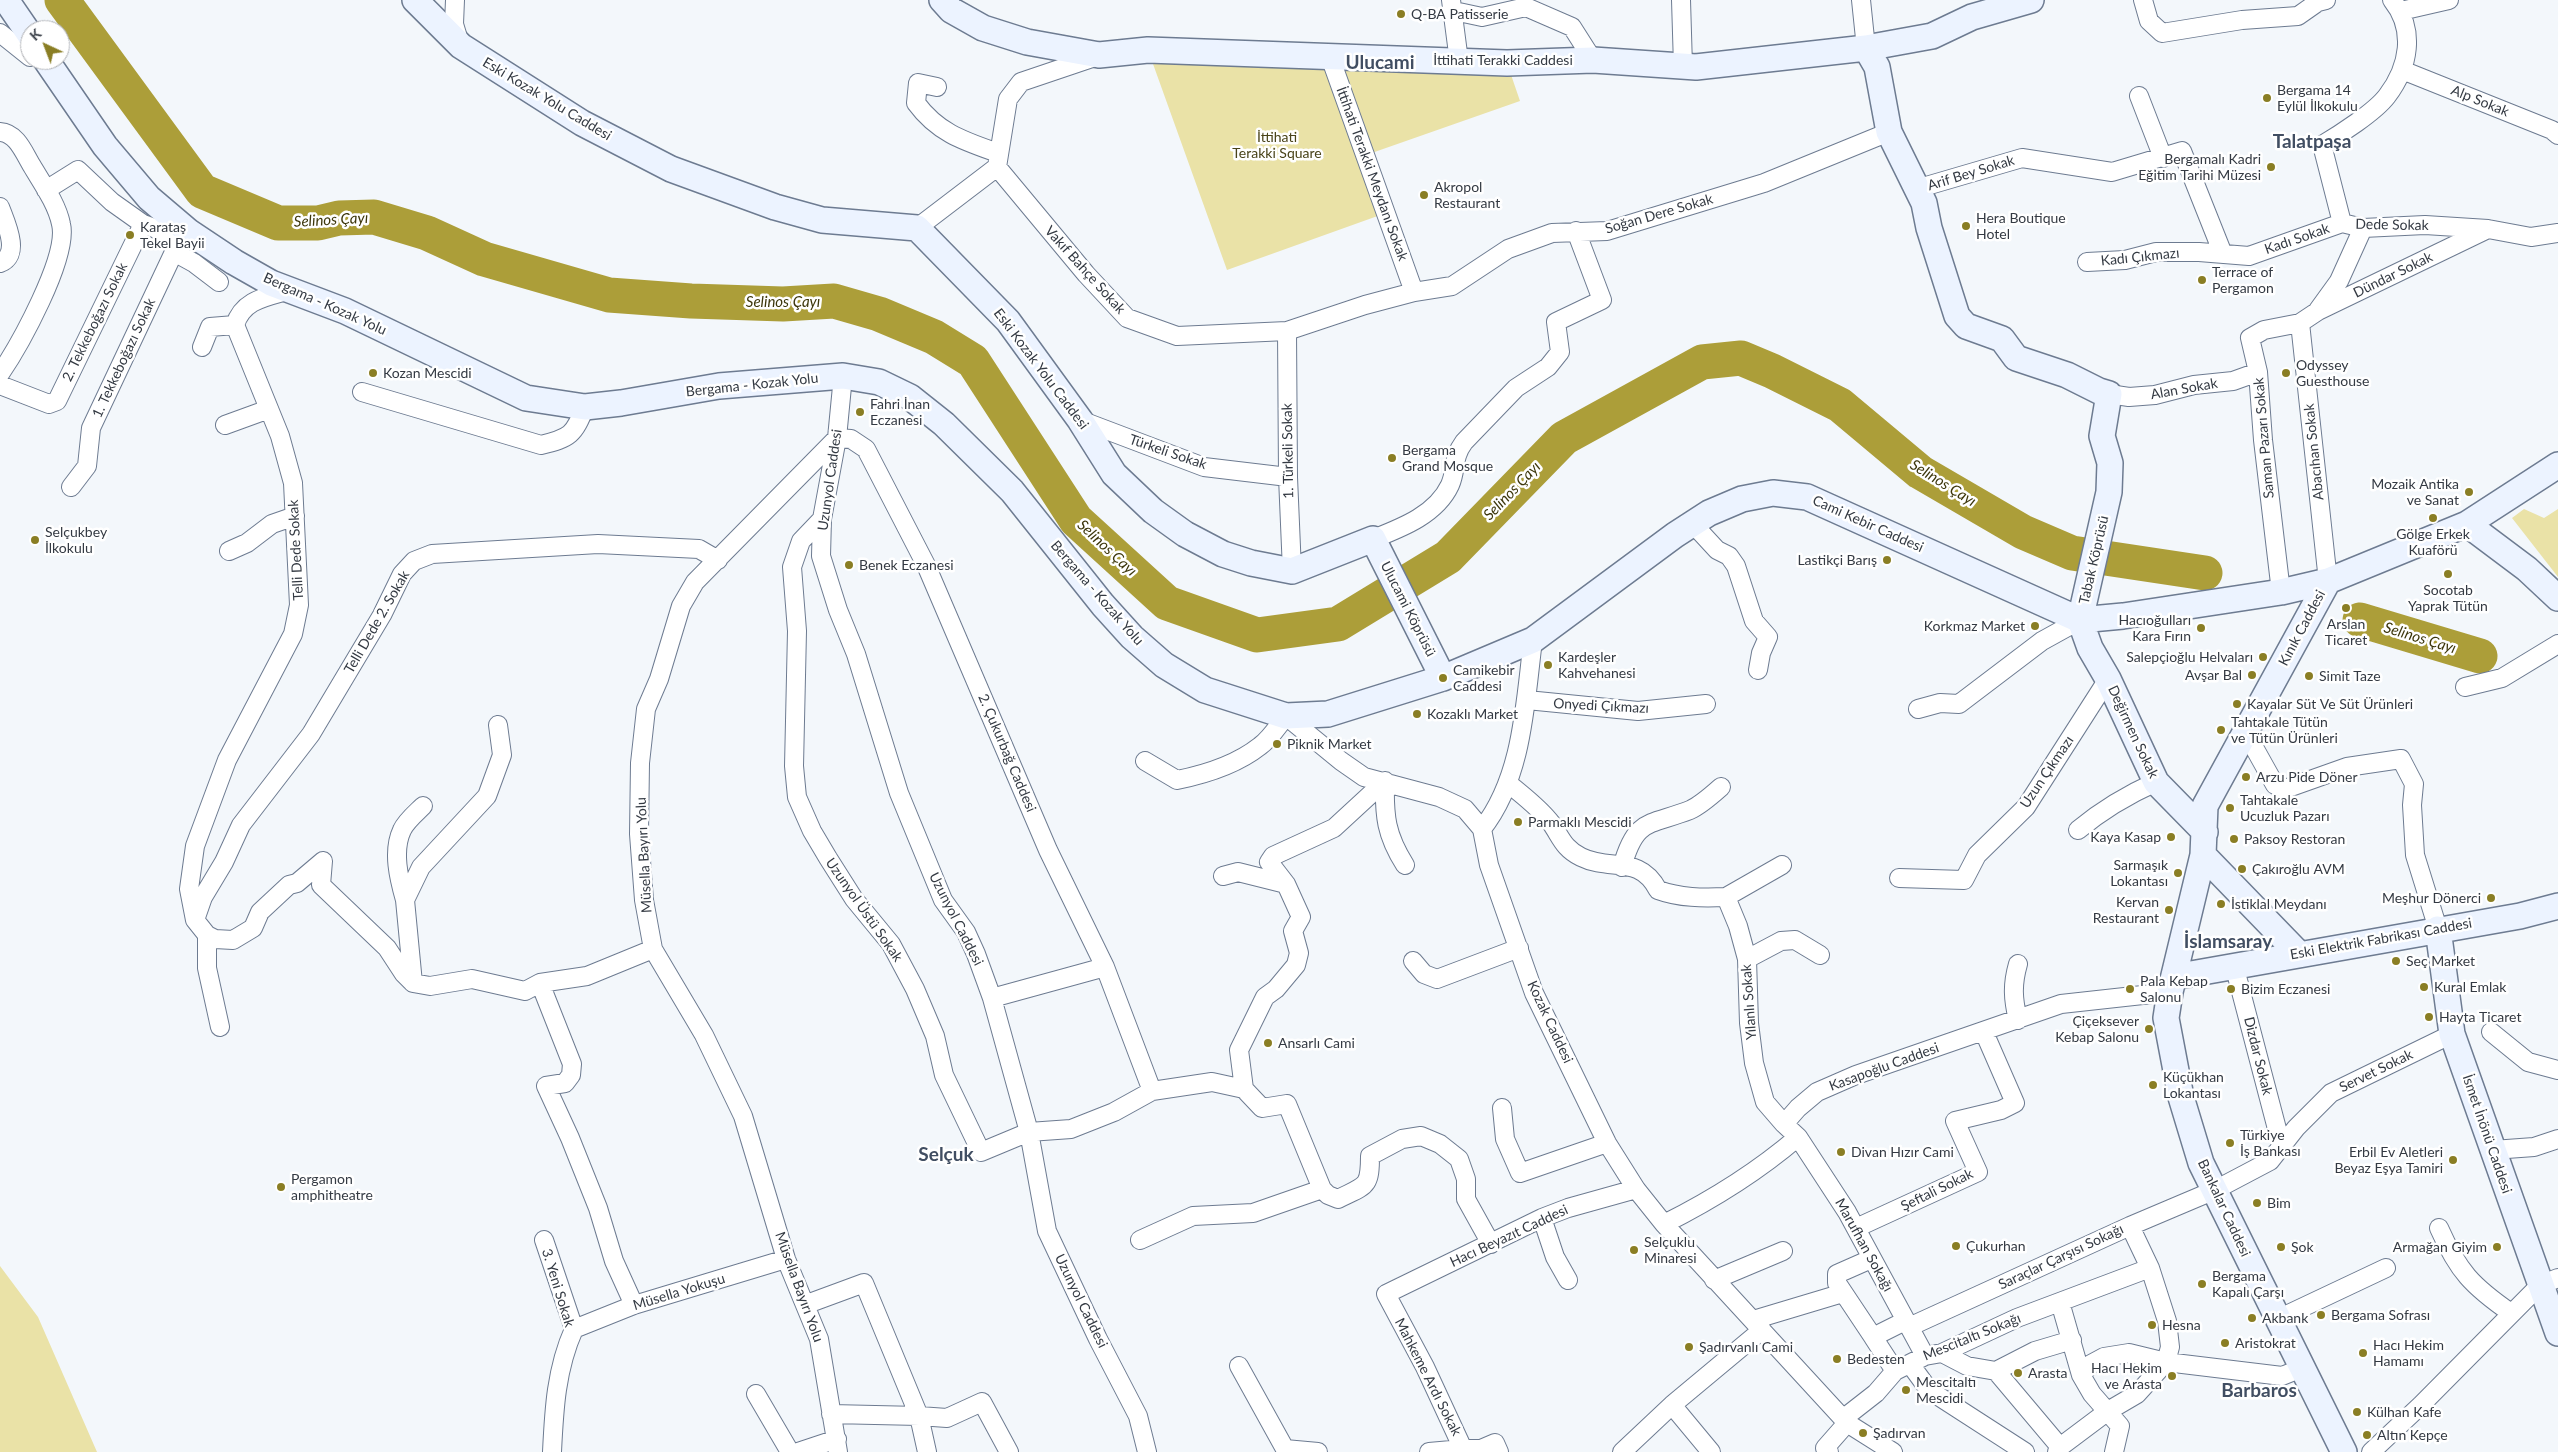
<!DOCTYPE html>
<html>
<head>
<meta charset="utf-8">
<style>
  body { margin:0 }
  #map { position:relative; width:2558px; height:1452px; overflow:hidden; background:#f3f7fb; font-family:Lato,sans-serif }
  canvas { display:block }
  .north { position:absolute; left:20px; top:20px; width:50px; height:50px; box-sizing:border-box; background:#fff; border:1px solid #aeb0b4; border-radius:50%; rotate:317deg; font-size:14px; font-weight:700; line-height:20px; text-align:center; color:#343a43 }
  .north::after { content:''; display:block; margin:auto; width:18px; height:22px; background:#8a7e24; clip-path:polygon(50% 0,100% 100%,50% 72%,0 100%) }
</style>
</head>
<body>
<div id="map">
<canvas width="2558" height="1452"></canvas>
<div class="north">K</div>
</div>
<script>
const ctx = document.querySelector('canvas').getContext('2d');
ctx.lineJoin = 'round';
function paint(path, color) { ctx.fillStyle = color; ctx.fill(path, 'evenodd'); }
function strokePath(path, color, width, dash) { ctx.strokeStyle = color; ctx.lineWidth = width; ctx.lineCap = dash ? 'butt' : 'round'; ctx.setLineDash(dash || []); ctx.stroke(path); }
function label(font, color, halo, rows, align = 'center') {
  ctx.font = font + ' Lato,sans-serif'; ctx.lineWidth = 5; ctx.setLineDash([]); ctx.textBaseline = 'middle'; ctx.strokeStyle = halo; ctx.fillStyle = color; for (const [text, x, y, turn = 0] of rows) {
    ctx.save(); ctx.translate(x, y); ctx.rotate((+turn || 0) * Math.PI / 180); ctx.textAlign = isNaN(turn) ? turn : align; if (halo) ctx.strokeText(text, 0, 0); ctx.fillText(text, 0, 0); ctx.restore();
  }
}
const green = new Path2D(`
  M1148,50L1507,63L1520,101L1366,155L1386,213L1227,270Z
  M2524,509L2544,518L2558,509V577L2512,518Z
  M0,1266L38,1317L97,1452H0Z`);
const river = new Path2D(`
  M62,0L202,191L278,223H318L339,218L374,217L427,233L484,259L609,295L691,301L783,304L834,301L879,314L934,337L973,361L1076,520L1167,603L1257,635L1338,624L1448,557L1564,438L1702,362L1741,358L1772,371L1840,405L1920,472L2023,532L2072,553L2205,573
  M2360,620L2480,656`);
const street = new Path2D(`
  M455,0L454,24L460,44
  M1451,0L1459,61
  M1681,0L1683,66
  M1861,0L1866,48
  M2143,0L2149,21L2162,33L2242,20L2298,16L2318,2L2326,0
  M2392,0C2416,30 2409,67 2387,96C2375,112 2339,135 2322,145L2342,223L2363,228L2425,225L2488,229L2531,237L2558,233
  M1454,11L1482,17L1526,7L1572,27L1593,60
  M2401,11L2449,0
  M0,33L30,57
  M1330,57L1414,292
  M2402,70L2552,130L2558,135
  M937,87L918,83L916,103C938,133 964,141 998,153
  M2139,96L2163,158
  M0,132C17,133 24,153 32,166C42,183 57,204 61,224C69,257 19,346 0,374
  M997,167L1086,274L1127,318L1177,336L1287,331L1365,305L1414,292L1452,286L1508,249L1552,233L1607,231L1764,183L1889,132
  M1916,189L2022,158L2112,172L2182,151L2223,254
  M46,190L78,170L112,202L143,224L154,228L180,241
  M0,207C5,221 22,255 0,263
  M917,228L997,167L1008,99L1021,82L1098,56
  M174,252L194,263L219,282
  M2087,262L2125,260L2156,252H2199L2249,256L2342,223
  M290,290C267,297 243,299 235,325L280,436L293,483L299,605L293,634L227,760L195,846L189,889L195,920L207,935L215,939L233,940L253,928L260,912L289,885L297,883L323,861L321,885L387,948L404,974L413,983
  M2318,310L2339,281L2363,228
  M2300,323L2328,581
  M1287,331L1288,477L1292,571
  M202,347L210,327L235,325
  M843,376L837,438L822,519L821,556L838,610L856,654L899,793L943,900L966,932L976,954L992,998L1029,1132L1047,1231L1098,1339L1138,1416L1147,1452
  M0,385L49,404L57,401L143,224
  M362,392L541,445C570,438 574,435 585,407
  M2109,394L2129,397L2155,395L2194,385L2233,381L2258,372
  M1080,420L1204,467L1288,477
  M225,425L269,409
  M71,487L87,466L91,428L174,252L180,241L189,232
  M822,519L801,541L792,567L797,631L794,766L797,797L812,831L828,858L854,899L891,944L915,989L935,1036L944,1075L981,1152L1029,1132L1071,1129L1114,1112L1152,1091L1212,1082L1244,1089L1262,1108L1287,1104L1322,1189L1328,1195L1338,1199C1366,1185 1370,1188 1370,1156L1402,1139L1421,1136L1440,1144L1459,1159L1466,1179V1199L1491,1244
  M1693,524L1717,550L1729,556L1736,566L1754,621L1768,637L1761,653L1758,670
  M1373,539C1401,528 1436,515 1450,485C1457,469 1452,458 1464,442L1516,388L1548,367L1560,352L1556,322L1602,300L1576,231
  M229,551L247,543L272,524L295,516
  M2281,592L2263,440L2258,372L2250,338L2264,330L2300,323L2318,311L2488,229
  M2465,687L2502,678L2558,644
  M1527,700L1638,711L1706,704
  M1918,709L1940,703L1959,704L2042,641L2080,620
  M498,725L502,755L487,796L421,867L405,900L413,983L430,986L472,979L525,991L540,983
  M2246,733L2275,785L2285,789L2347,767L2401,759L2414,784L2412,805L2415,855L2438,929
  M1145,761L1177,780C1207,774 1236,765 1260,746C1270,739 1278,726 1286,716L1341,761L1364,777L1439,797L1465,809L1482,829L1489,865L1534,993L1607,1143L1636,1189L1664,1224L1847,1423L1893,1452
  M1385,781C1384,816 1386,835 1405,865
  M1508,783C1522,795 1540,808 1551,823C1561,837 1563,848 1581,857C1611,872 1639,854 1658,890C1680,898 1703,898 1726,897L1738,926L1747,959L1749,1023L1754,1063L1765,1102L1784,1124
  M1482,829C1523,777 1525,703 1533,640
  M2078,830C2102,810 2127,795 2156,782
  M1622,867C1636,817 1649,826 1690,810C1701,805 1712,795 1721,787
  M1223,876L1238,872L1286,884
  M1899,878L1964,880L1977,855L2026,807L2108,679
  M1726,897L1782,865
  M405,900C399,879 392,851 402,830C406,821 416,813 423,806
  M195,920L203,897L224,862L241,825L311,734L382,615L402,574L414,561L432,554L598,544L699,549L718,560
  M207,935V968L220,1027
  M1747,959L1781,941L1795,940L1820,955
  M1413,961L1424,974L1437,979L1519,948
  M2234,965L2282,1148
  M992,998L1105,967
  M2018,1020C2013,999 2012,985 2018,964
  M2491,1032L2528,1062L2558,1070
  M1244,1089L1239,1050L1265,997L1276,989L1296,965L1299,953L1293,931L1301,917L1286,884L1269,862L1273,856L1334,828L1385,781
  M1502,1108L1505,1139L1520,1173L1607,1143
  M1798,1137L1847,1212L1925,1356
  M2493,1150L2534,1147L2558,1139
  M1542,1218L1555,1257L1568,1280
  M1664,1224C1712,1200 1756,1173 1798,1137L1784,1124L1798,1108L1817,1092L1856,1075L2061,1004L2170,992
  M1856,1228L1978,1172L1955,1121L2001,1110L2015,1103L1984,1032
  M2439,1228C2458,1271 2472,1286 2511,1313
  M544,1240L574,1329C556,1369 554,1410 552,1452
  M1140,1240L1193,1216L1253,1213L1322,1189
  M1871,1259L1837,1274V1283L1873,1337L1905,1321
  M1714,1280L1783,1251
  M2060,1302L2081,1375L2092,1394L2120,1426L2114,1452
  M807,1304L864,1283L919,1416L927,1452
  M634,1305L614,1261L598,1208L570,1138L546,1086L565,1083L571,1075L572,1064L540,983L587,976L653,949
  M2278,1319L2386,1268
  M1753,1320L1843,1293
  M1909,1327L2130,1226L2215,1190L2270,1161L2296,1128L2331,1093L2452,1034
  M574,1329L634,1305L786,1259
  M1873,1337L1895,1371
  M1942,1353L1967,1366L1996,1371L2060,1447
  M1910,1364L1929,1390L2025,1452
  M1239,1366L1285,1449L1318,1452
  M1996,1371L2035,1351L2072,1340
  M2081,1375L2091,1364L2104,1357L2129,1353L2166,1362L2282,1376L2302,1368
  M756,1394L790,1452
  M1672,1405L1711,1452
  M831,1414L919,1416L947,1418L982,1402L1009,1452
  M1844,1418L1876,1393L1895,1371L1925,1356L1942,1353L2017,1318L2150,1268
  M798,1452L837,1439
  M838,1452L819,1339L786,1259L743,1116L704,1035L653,949L644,900L639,834L640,763L646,709L659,679L681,606L695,582L837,438L851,439L866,449L926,565L1048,850L1105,967L1152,1091
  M1429,1452L1463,1449
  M1499,1452L1495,1443L1481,1449H1463L1425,1367L1386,1294L1542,1218L1568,1208L1636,1189
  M1622,1452L1672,1405L1762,1330
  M1829,1452L1825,1448L1847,1423
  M2057,1452L2060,1447L2108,1411L2137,1394L2166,1362L2170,1347L2167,1321L2150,1268L2130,1226
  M2371,1452L2421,1405L2540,1285L2558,1278`);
const secondary = new Path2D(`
  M6,0L30,35
  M415,0L461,46L582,123L671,169L775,207L822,220L917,228L1008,321L1080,420L1114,474L1153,511L1185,534L1223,554L1251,563L1292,571L1373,539L1443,678
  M942,0L951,10L983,28L1027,42L1099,55L1148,50L1507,63L1593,60L1696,67L1866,48L1932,36L1972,17L2031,0
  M1866,48L1877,67L1889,132L1924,203L1929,228L1957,316L1966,326L2002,339L2016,358L2067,375L2099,391L2109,394L2102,436L2110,463L2109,492L2080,620L2090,648L2108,679L2156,782L2205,832
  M46,60L105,146L149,198L189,232L234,262L271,283L345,311L526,398L585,407L621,403L719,386L843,376L879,382L910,397L944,424L1012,491L1103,605L1132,637L1164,665L1205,690L1286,716L1328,714L1443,678L1533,640L1675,535L1709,513L1742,499L1773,493L1807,497L2080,620L2123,616L2281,592L2328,581L2467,524L2558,465
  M2467,524L2527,569L2558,598
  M2328,581L2205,806L2203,855L2170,992L2166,1018L2181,1097L2201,1163L2344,1452
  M2203,855L2298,953
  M2438,929L2452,1034L2558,1333
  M2174,977L2520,916L2558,906`);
const markers = [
  [1401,14,5,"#8a7e24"],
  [2267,98,5,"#8a7e24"],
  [2271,167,5,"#8a7e24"],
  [1424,195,5,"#8a7e24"],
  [1966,226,5,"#8a7e24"],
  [130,235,5,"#8a7e24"],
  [2202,280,5,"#8a7e24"],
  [373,373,5,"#8a7e24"],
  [2286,373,5,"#8a7e24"],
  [860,412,5,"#8a7e24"],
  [1392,458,5,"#8a7e24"],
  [2469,492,5,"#8a7e24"],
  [2433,518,5,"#8a7e24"],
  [35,540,5,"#8a7e24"],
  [1887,560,5,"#8a7e24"],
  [849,565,5,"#8a7e24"],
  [2448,574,5,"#8a7e24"],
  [2346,608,5,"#8a7e24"],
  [2035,626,5,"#8a7e24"],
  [2201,628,5,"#8a7e24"],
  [2263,657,5,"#8a7e24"],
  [1548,665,5,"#8a7e24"],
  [2252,675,5,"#8a7e24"],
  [2309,676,5,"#8a7e24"],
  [1443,678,5,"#8a7e24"],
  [2237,704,5,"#8a7e24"],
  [1417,714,5,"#8a7e24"],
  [2221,730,5,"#8a7e24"],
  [1277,744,5,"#8a7e24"],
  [2246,777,5,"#8a7e24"],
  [2230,808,5,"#8a7e24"],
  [1518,822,5,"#8a7e24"],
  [2171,837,5,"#8a7e24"],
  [2234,839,5,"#8a7e24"],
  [2242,869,5,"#8a7e24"],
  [2178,873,5,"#8a7e24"],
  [2491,898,5,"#8a7e24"],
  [2221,904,5,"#8a7e24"],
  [2169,910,5,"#8a7e24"],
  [2396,961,5,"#8a7e24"],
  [2424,987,5,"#8a7e24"],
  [2130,989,5,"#8a7e24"],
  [2231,989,5,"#8a7e24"],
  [2429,1017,5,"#8a7e24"],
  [2149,1029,5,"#8a7e24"],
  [1268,1043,5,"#8a7e24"],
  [2153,1085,5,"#8a7e24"],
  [2230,1143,5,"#8a7e24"],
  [1841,1152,5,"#8a7e24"],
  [2453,1160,5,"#8a7e24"],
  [281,1187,5,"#8a7e24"],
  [2257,1203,5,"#8a7e24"],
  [1956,1246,5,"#8a7e24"],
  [2281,1247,5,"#8a7e24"],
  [2497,1247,5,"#8a7e24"],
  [1634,1250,5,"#8a7e24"],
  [2202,1284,5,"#8a7e24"],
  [2321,1315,5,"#8a7e24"],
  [2252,1318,5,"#8a7e24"],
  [2152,1325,5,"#8a7e24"],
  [2225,1343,5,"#8a7e24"],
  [1689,1347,5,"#8a7e24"],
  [2363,1353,5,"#8a7e24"],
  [1837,1359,5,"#8a7e24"],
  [2018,1373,5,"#8a7e24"],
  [2172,1376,5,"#8a7e24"],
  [1906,1390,5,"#8a7e24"],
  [2357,1412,5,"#8a7e24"],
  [1863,1433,5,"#8a7e24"],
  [2367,1435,5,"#8a7e24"]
];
const poiNames = [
  ["Q-BA Patisserie",1411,14],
  ["Bergama 14",2277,90],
  ["Eylül İlkokulu",2277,106],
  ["Bergamalı Kadri",2261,159,"right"],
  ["Eğitim Tarihi Müzesi",2261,175,"right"],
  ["Akropol",1434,187],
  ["Restaurant",1434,203],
  ["Hera Boutique",1976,218],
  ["Hotel",1976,234],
  ["Karataş",140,227],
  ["Tekel Bayii",140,243],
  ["Terrace of",2212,272],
  ["Pergamon",2212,288],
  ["Odyssey",2296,365],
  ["Guesthouse",2296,381],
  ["Kozan Mescidi",383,373],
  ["Fahri İnan",870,404],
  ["Eczanesi",870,420],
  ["Bergama",1402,450],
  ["Grand Mosque",1402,466],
  ["Mozaik Antika",2459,484,"right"],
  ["ve Sanat",2459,500,"right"],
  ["Selçukbey",45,532],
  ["İlkokulu",45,548],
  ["Gölge Erkek",2433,534,"center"],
  ["Kuaförü",2433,550,"center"],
  ["Lastikçi Barış",1877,560,"right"],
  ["Benek Eczanesi",859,565],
  ["Socotab",2448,590,"center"],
  ["Yaprak Tütün",2448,606,"center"],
  ["Hacıoğulları",2191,620,"right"],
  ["Kara Fırın",2191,636,"right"],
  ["Arslan",2346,624,"center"],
  ["Ticaret",2346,640,"center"],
  ["Korkmaz Market",2025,626,"right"],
  ["Kardeşler",1558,657],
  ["Kahvehanesi",1558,673],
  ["Salepçioğlu Helvaları",2253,657,"right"],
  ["Camikebir",1453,670],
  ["Caddesi",1453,686],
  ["Avşar Bal",2242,675,"right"],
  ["Simit Taze",2319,676],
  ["Kayalar Süt Ve Süt Ürünleri",2247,704],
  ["Kozaklı Market",1427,714],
  ["Tahtakale Tütün",2231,722],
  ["ve Tütün Ürünleri",2231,738],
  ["Piknik Market",1287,744],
  ["Arzu Pide Döner",2256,777],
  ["Tahtakale",2240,800],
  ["Ucuzluk Pazarı",2240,816],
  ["Parmaklı Mescidi",1528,822],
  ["Kaya Kasap",2161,837,"right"],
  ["Paksoy Restoran",2244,839],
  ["Sarmaşık",2168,865,"right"],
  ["Lokantası",2168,881,"right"],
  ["Çakıroğlu AVM",2252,869],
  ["Meşhur Dönerci",2481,898,"right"],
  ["Kervan",2159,902,"right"],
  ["Restaurant",2159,918,"right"],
  ["İstiklal Meydanı",2231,904],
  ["Seç Market",2406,961],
  ["Pala Kebap",2140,981],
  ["Salonu",2140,997],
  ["Kural Emlak",2434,987],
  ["Bizim Eczanesi",2241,989],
  ["Hayta Ticaret",2439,1017],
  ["Çiçeksever",2139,1021,"right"],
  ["Kebap Salonu",2139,1037,"right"],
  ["Ansarlı Cami",1278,1043],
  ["Küçükhan",2163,1077],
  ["Lokantası",2163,1093],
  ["Türkiye",2240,1135],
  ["İş Bankası",2240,1151],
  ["Divan Hızır Cami",1851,1152],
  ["Erbil Ev Aletleri",2443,1152,"right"],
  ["Beyaz Eşya Tamiri",2443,1168,"right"],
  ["Pergamon",291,1179],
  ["amphitheatre",291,1195],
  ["Bim",2267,1203],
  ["Selçuklu",1644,1242],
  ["Minaresi",1644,1258],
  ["Çukurhan",1966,1246],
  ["Şok",2291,1247],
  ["Armağan Giyim",2487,1247,"right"],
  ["Bergama",2212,1276],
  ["Kapalı Çarşı",2212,1292],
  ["Bergama Sofrası",2331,1315],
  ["Akbank",2262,1318],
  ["Hesna",2162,1325],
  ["Aristokrat",2235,1343],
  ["Hacı Hekim",2373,1345],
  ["Hamamı",2373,1361],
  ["Şadırvanlı Cami",1699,1347],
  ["Bedesten",1847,1359],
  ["Hacı Hekim",2162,1368,"right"],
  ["ve Arasta",2162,1384,"right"],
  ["Arasta",2028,1373],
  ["Mescitaltı",1916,1382],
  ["Mescidi",1916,1398],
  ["Külhan Kafe",2367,1412],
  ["Şadırvan",1873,1433],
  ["Altın Kepçe",2377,1435]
];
const streetNames = [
  ["İttihati Terakki Caddesi",1503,60],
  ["Eski Kozak Yolu Caddesi",547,99,31],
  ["Alp Sokak",2480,101,22],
  ["Arif Bey Sokak",1971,173,-17],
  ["İttihati Terakki Meydanı Sokak",1372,174,70],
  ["Soğan Dere Sokak",1659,214,-16],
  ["Dede Sokak",2392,225,1],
  ["Kadı Sokak",2297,239,-19],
  ["Kadı Çıkmazı",2140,257,-6],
  ["Vakıf Bahçe Sokak",1085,270,48],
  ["Dündar Sokak",2393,275,-26],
  ["Bergama - Kozak Yolu",325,304,24],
  ["2. Tekkeboğazı Sokak",95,322,-64],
  ["1. Tekkeboğazı Sokak",124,358,-65],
  ["Eski Kozak Yolu Caddesi",1041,369,53],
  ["Bergama - Kozak Yolu",752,385,-6],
  ["Alan Sokak",2184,389,-10],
  ["Saman Pazarı Sokak",2264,438,-95],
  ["1. Türkeli Sokak",1288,451,-91],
  ["Türkeli Sokak",1168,452,19],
  ["Abacıhan Sokak",2314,452,-96],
  ["Uzunyol Caddesi",830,480,-82],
  ["Cami Kebir Caddesi",1868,524,24],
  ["Telli Dede Sokak",296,550,-93],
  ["Tabak Köprüsü",2094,560,-77],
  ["Bergama - Kozak Yolu",1097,593,49],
  ["Ulucami Köprüsü",1408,609,63],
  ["Telli Dede 2. Sokak",377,622,-60],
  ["Kınık Caddesi",2302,628,-62],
  ["Onyedi Çıkmazı",1601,706,3],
  ["Değirmen Sokak",2133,732,65],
  ["2. Çukurbağ Caddesi",1007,753,67],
  ["Uzun Çıkmazı",2047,772,-56],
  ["Müsella Bayırı Yolu",644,855,-93],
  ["Uzunyol Üstü Sokak",864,910,55],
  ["Uzunyol Caddesi",956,919,63],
  ["Eski Elektrik Fabrikası Caddesi",2381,939,-10],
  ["Yılanlı Sokak",1749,1002,-94],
  ["Kozak Caddesi",1550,1022,65],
  ["Dizdar Sokak",2258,1056,76],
  ["Kasapoğlu Caddesi",1884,1067,-20],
  ["Servet Sokak",2376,1071,-26],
  ["İsmet İnönü Caddesi",2487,1134,71],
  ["Şeftali Sokak",1937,1190,-26],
  ["Bankalar Caddesi",2224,1208,65],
  ["Hacı Beyazıt Caddesi",1509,1236,-25],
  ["Marufhan Sokağı",1864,1245,61],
  ["Saraçlar Çarşısı Sokağı",2061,1257,-25],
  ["Müsella Bayırı Yolu",799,1287,70],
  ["3. Yeni Sokak",558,1288,73],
  ["Müsella Yokuşu",679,1292,-17],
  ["Uzunyol Caddesi",1081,1301,64],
  ["Mescitaltı Sokağı",1972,1337,-22],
  ["Mahkeme Ardı Sokak",1428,1377,63]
];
const parkNames = [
  ["İttihati",1277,137],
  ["Terakki Square",1277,153]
];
const waterNames = [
  ["Selinos Çayı",331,220,-3],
  ["Selinos Çayı",783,302],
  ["Selinos Çayı",1943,483,32],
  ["Selinos Çayı",1512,491,-46],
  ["Selinos Çayı",1107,548,43],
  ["Selinos Çayı",2420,638,17]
];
const districtNames = [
  ["Ulucami",1380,63],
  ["Talatpaşa",2312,142],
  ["İslamsaray",2228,942],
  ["Selçuk",946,1155],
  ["Barbaros",2259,1391]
];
paint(green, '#eae2a7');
strokePath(river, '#ac9e39', 35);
strokePath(street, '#6d7b91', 20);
strokePath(secondary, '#6d7b91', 28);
strokePath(street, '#fff', 18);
strokePath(secondary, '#ecf3ff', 25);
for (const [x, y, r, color] of markers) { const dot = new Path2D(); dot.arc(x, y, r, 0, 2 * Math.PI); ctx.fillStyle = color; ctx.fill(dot); strokePath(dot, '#fff', 2); }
label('14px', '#343a43', '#fff', poiNames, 'left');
label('14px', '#343a43', '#fff', streetNames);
label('14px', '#494319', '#fff', parkNames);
label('italic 15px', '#3c360b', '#fff', waterNames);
label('bold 19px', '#414e62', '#fff', districtNames);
</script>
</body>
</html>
